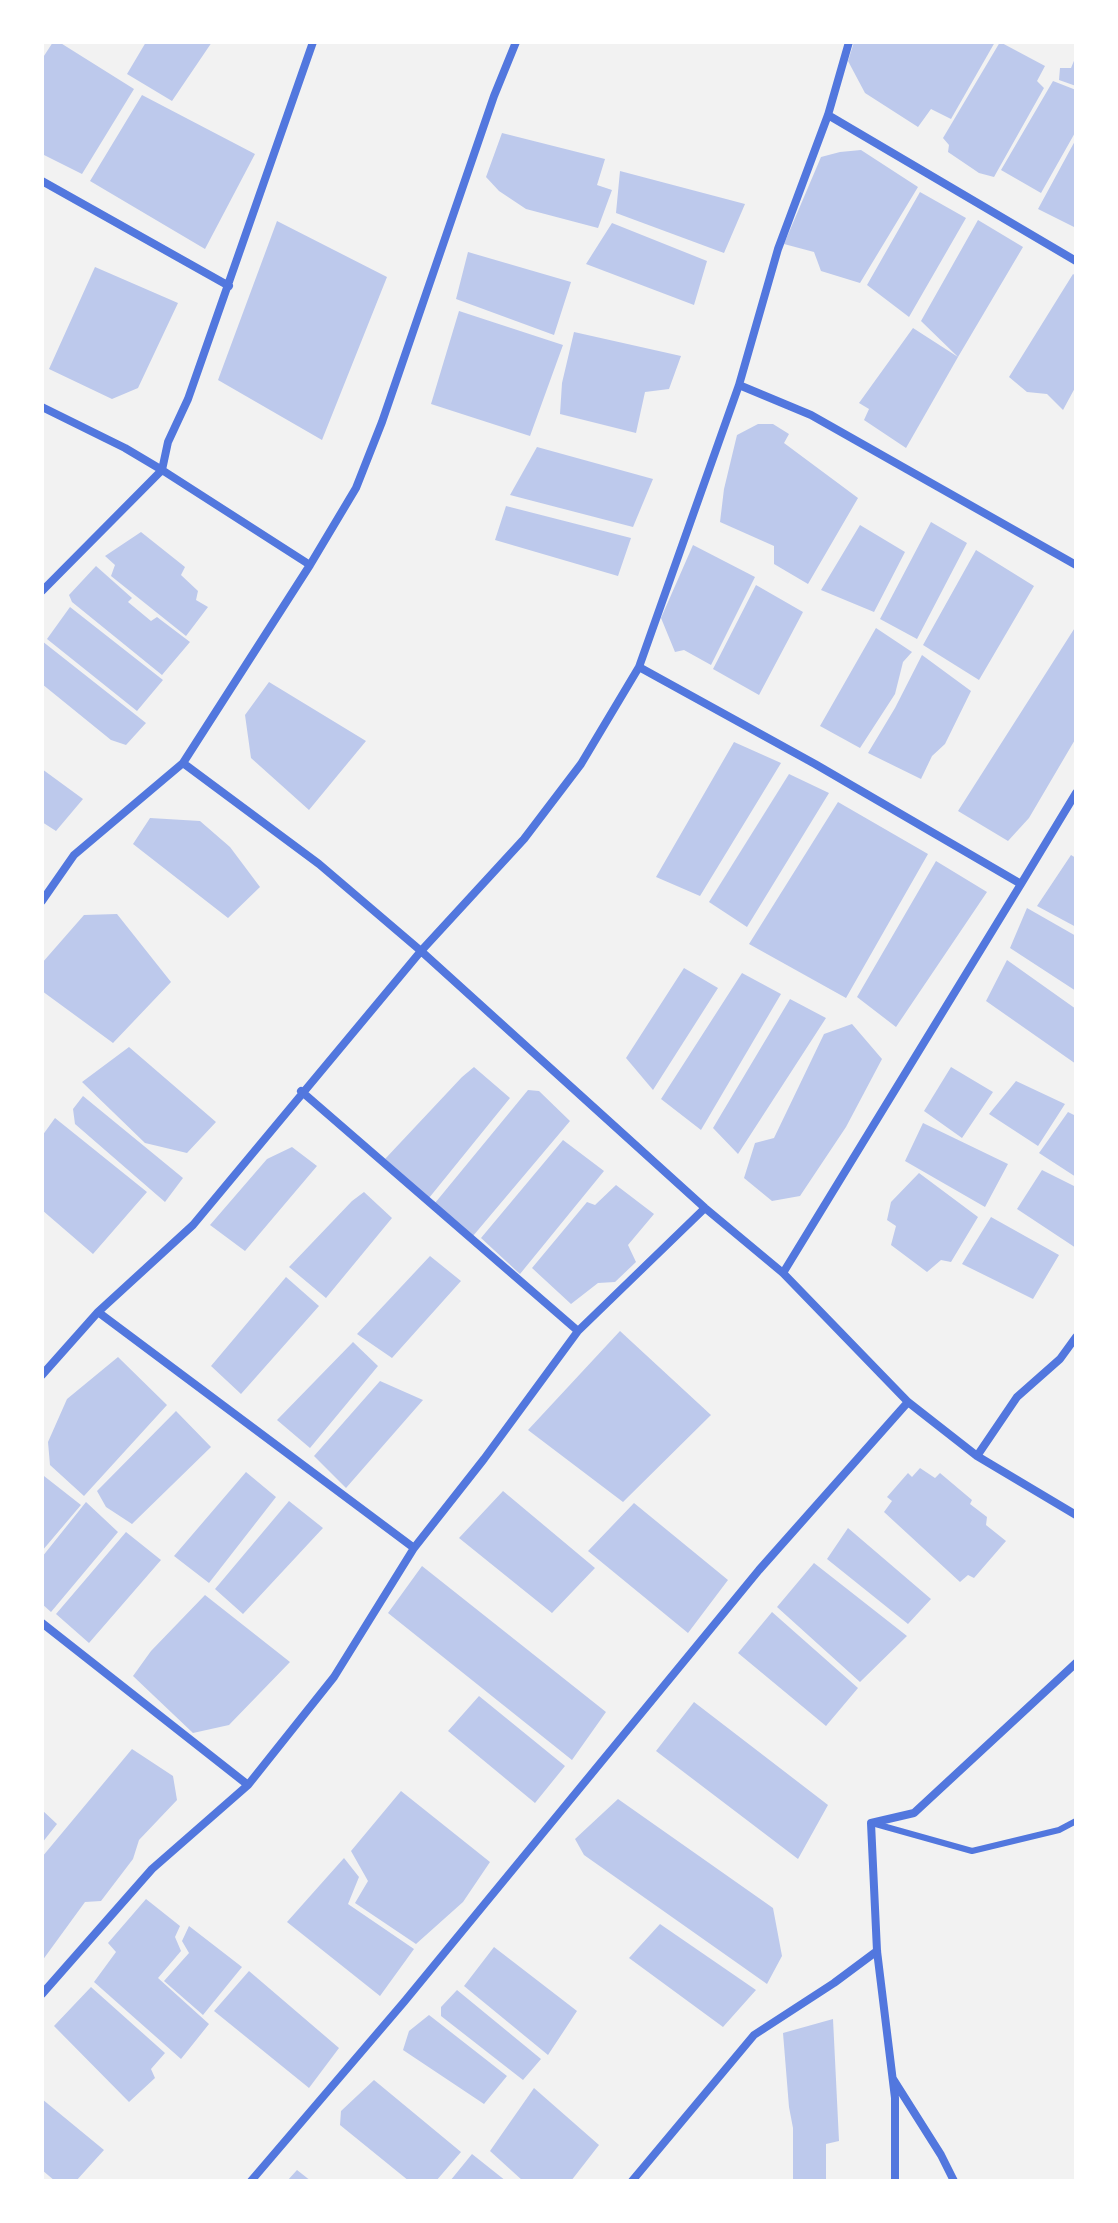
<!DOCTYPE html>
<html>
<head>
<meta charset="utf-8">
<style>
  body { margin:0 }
  #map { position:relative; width:1118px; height:2223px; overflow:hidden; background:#f2f2f2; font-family:Poppins,sans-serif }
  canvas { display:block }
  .frame { position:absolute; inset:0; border:44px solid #fff; pointer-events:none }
</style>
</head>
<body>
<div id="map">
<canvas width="1118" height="2223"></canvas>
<div class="frame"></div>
</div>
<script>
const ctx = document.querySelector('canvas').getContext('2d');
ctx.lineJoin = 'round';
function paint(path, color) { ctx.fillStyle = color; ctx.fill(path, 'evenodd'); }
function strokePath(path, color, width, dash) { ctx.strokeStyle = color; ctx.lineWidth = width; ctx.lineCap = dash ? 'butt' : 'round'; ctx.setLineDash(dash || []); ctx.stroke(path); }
const building = new Path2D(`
  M53,42H59L134,89L82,174L42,154V59Z
  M146,42H212L172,101L127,74Z
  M854,42H995L951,119L931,109L918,127L865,93L848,61Z
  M1000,42L1045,66L1037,81L1044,88L994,177L979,173L948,152L949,145L943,138Z
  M1076,56V86L1059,80L1060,68H1071Z
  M1053,81L1076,90V131L1041,193L1001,170Z
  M142,95L255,154L205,249L90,181Z
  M502,133L605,159L597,185L612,190L598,228L526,209L499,191L486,177Z
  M1076,139V228L1038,209Z
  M861,150L918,187L860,283L821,271L814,252L784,244L821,157L840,152Z
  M620,171L745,204L724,253L616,213Z
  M920,192L966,218L909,317L867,285Z
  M978,220L1023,247L958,357L921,321Z
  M277,221L387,277L322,440L218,380Z
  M612,223L707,261L694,305L586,264Z
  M468,252L571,282L554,335L456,299Z
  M95,267L178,303L138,388L112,399L49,369Z
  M1073,274L1076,276V386L1063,410L1047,394L1027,392L1009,377Z
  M459,311L563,345L530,436L431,404Z
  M913,328L958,357L906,448L864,420L869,409L859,403Z
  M574,332L681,356L669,389L645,392L636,433L560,414L562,383Z
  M758,424H773L789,434L784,443L858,498L808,584L774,564V546L720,522L724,489L737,435Z
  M537,447L653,479L633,527L510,495Z
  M506,506L631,538L618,576L495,540Z
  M931,522L967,543L917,639L880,619Z
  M860,525L905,552L874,612L821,590Z
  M141,532L185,567L181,575L198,591L196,600L208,607L186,636L111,576L115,565L105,556Z
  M693,545L755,577L711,665L684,650L675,652L661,618Z
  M976,550L1034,586L979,680L923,645Z
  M96,566L132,598L128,602L151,621L157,617L190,642L162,675L72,602L69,595Z
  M756,585L803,612L759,695L713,669Z
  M70,607L163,680L137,711L47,639Z
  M1076,626V738L1029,818L1008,841L958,811Z
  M876,628L912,652L903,662L895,694L860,748L820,726Z
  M42,641L146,723L126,745L111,740L42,684Z
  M922,655L971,691L945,744L932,756L921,779L868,753L895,708Z
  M269,682L366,741L309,810L251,758L245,715Z
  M734,742L781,763L700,896L656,877Z
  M42,769L83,799L56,831L42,822Z
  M789,774L829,793L747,927L709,902Z
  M838,802L928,854L846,998L749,944Z
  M150,818L200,821L230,847L260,887L228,918L133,844Z
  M1071,855L1076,858V927L1037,906Z
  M936,861L987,892L896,1027L857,997Z
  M1027,908L1076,936V991L1010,948Z
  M117,914L171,982L113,1043L42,991V963L84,915Z
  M1007,960L1076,1009V1064L986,1001Z
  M684,968L718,988L653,1090L626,1058Z
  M742,973L781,994L701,1130L661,1099Z
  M790,999L826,1018L738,1154L713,1128Z
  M852,1024L882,1059L846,1127L800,1196L772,1201L744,1178L755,1143L774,1138L824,1034Z
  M129,1047L216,1122L187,1153L145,1143L82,1082Z
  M474,1067L510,1098L429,1198L385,1159L462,1077Z
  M951,1067L993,1092L962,1138L924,1111Z
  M1016,1081L1065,1104L1038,1146L989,1114Z
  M528,1090L539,1091L570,1121L473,1236L435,1203Z
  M83,1096L183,1178L165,1202L75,1124L73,1109Z
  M1068,1112L1076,1116V1177L1039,1153Z
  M55,1118L147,1192L93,1254L42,1210V1136Z
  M923,1123L1008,1164L985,1207L905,1161Z
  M563,1140L604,1171L520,1274L481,1238Z
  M292,1147L317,1166L245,1251L210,1225L267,1159Z
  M1042,1170L1076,1187V1248L1017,1209Z
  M919,1173L978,1217L951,1262L941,1260L927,1272L891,1245L896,1226L887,1220L891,1202Z
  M616,1185L654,1214L628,1245L636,1262L615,1282L598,1283L571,1304L532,1268L587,1202L595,1205Z
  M364,1192L392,1218L326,1298L289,1267L352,1201Z
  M991,1217L1059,1255L1033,1299L962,1264Z
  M430,1256L461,1281L392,1358L357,1334Z
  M286,1277L319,1306L241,1394L211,1366Z
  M620,1331L711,1415L623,1502L528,1430Z
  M353,1342L378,1366L310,1448L277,1420Z
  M118,1357L167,1405L84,1496L50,1465L48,1442L67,1399Z
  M380,1381L423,1400L346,1488L314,1456Z
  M176,1411L211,1447L132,1524L106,1507L97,1491Z
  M920,1468L935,1478L940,1473L972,1500L970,1504L987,1517L986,1525L1006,1541L974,1578L968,1575L960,1582L884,1512L892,1501L887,1497L908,1473L912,1477Z
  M246,1472L276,1497L209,1583L174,1556Z
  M44,1476L81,1505L42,1551V1478Z
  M503,1491L595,1568L552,1613L459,1538Z
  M289,1501L323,1528L243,1614L215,1589Z
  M86,1502L118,1532L51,1612L42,1604V1557Z
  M634,1503L728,1580L688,1633L588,1551Z
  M848,1528L931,1599L908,1624L827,1559Z
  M126,1532L161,1560L89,1643L56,1614Z
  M814,1563L907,1636L860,1682L777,1607Z
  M422,1566L606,1712L572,1760L388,1613Z
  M205,1595L290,1662L229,1725L193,1733L133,1676L151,1651Z
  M772,1612L858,1688L826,1726L738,1653Z
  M479,1696L565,1766L535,1803L448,1731Z
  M694,1702L828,1805L798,1859L656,1751Z
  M132,1749L173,1776L177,1800L139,1840L133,1859L101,1901L85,1902L42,1961V1857Z
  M401,1791L490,1862L463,1902L416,1944L355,1903L368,1881L351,1851Z
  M618,1799L773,1908L782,1956L767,1984L584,1855L575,1839Z
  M42,1810L57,1824L42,1843Z
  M344,1858L359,1877L348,1904L414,1949L380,1996L287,1922Z
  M146,1899L180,1926L175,1937L181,1951L158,1978L209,2024L181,2059L94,1982L116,1952L108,1943Z
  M660,1924L756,1990L723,2027L629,1958Z
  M189,1926L242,1967L203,2015L164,1981L189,1953L182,1941Z
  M494,1947L577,2011L548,2055L464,1986Z
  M249,1971L339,2048L309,2088L214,2011Z
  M91,1987L165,2053L151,2069L155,2078L129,2102L54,2026Z
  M457,1990L541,2059L523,2080L441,2016V2007Z
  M429,2015L507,2076L484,2104L403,2050L409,2031Z
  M833,2019L839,2141L826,2144V2181H793V2128L789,2107L783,2033Z
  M374,2080L461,2152L436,2181H409L340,2125L341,2111Z
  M534,2088L599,2145L571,2181H523L490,2151Z
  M42,2099L104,2150L76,2181H55L42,2170Z
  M472,2154L506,2181H450Z
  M297,2170L311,2181H287Z`);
const service = new Path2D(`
  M872,1823L972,1851L1059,1830L1076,1821`);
const minor = new Path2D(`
  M828,115L1076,261
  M42,181L229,286
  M739,385L811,415L1076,565
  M42,407L125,448L162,470L310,565
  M42,591L162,470L168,442L188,399L313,42
  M639,667L815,764L1021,884L1076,793
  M183,763L319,864L421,951L705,1208L783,1273L908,1402L977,1456L1076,1515
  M42,901L74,855L183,763L310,565L356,488L382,422L494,96L516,42
  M301,1091L578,1331
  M783,1273L1021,884
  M98,1312L414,1548
  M42,1375L98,1312L193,1225L421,951L524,839L581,764L639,667L739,385L778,249L828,115L849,42
  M977,1456L1017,1397L1060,1359L1076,1337
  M42,1623L248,1785
  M42,1994L152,1869L248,1785L334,1677L414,1548L484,1459L578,1331L705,1208
  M893,2079L941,2155L954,2181
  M251,2181L404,2002L759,1570L908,1402
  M632,2181L754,2035L834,1983L877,1951
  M895,2181V2098L877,1951L871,1823L914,1813L1076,1663`);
paint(building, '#bdc9ec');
strokePath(service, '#5277de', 6);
strokePath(minor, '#5277de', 8);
</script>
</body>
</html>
